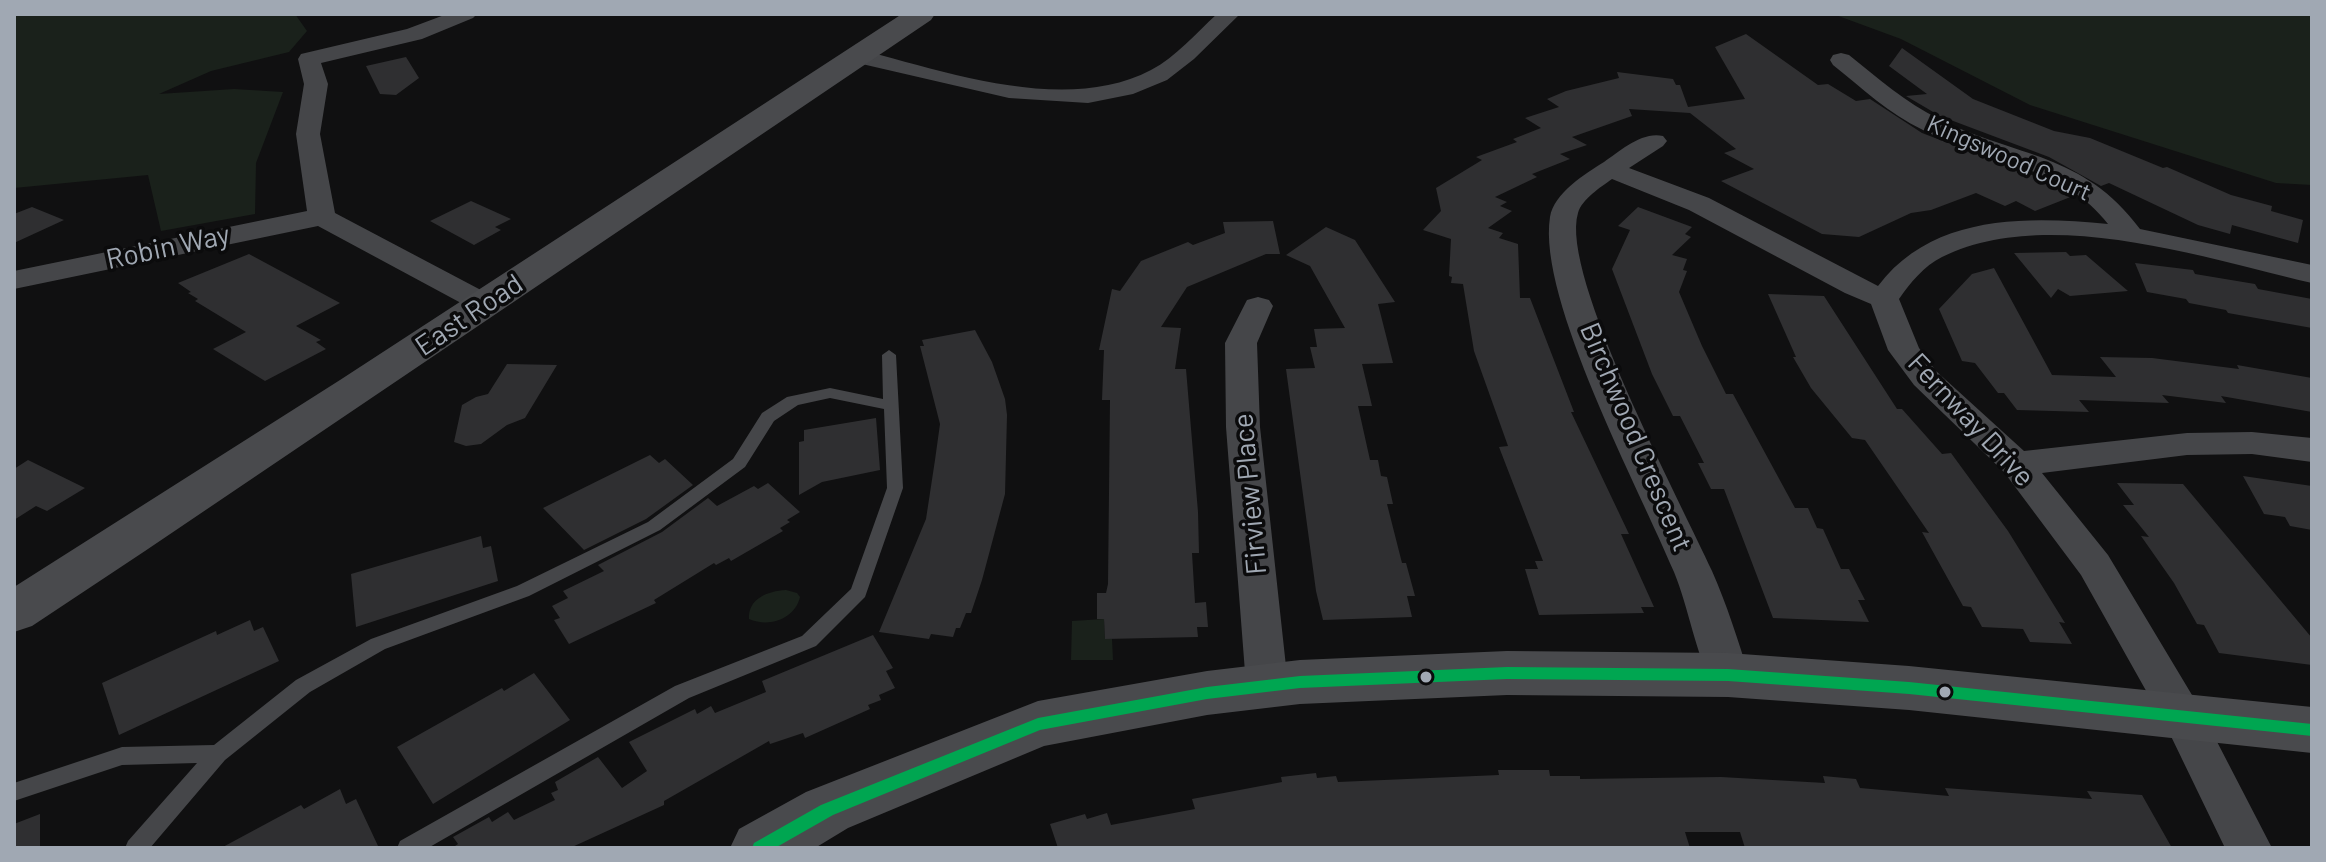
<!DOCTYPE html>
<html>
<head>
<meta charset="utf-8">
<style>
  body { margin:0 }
  #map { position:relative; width:2326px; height:862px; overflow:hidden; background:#101011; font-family:Barlow,sans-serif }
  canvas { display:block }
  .frame { position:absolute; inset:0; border:16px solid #a0a8b3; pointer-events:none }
</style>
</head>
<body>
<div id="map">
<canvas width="2326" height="862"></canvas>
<div class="frame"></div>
</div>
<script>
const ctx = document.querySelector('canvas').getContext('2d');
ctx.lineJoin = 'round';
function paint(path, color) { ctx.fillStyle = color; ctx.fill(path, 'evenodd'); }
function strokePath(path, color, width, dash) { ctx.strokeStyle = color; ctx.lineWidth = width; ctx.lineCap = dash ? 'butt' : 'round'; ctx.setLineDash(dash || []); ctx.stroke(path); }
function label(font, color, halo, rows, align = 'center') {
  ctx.font = font + ' Barlow,sans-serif'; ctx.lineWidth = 7; ctx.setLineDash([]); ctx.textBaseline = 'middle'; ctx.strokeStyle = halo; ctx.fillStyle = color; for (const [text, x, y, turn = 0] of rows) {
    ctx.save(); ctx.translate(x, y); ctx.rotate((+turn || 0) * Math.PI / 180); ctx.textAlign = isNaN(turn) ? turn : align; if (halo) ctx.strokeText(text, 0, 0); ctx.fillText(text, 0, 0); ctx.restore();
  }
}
const green = new Path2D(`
  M14,14H295L307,31L289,52L211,71L159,94L234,89L283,92L256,163L255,214L161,231L148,175L14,188Z
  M1833,14H2312V185L2276,183L2030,105L1901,39Z
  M786,590L797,593L800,597C795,619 769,628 749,619C748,599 767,591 786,590Z
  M1104,619L1105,639H1112L1113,660H1071L1072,621Z`);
const building = new Path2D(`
  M1746,34L1818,85L1828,84L1856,101L1870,99L1922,133L2045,180L2073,196L2035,211L2016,201L2005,206L1976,193L1931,210L1911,213L1859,237L1822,234L1721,181L1754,169L1724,153L1736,149L1690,113L1629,109L1632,116L1572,137L1587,145L1560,154L1570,159L1532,174L1537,177L1495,197L1507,202L1500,206L1512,211L1488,228L1503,233L1499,238L1518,244L1520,298H1530L1574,412H1571L1629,534H1621L1654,607H1641L1644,613L1539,615L1525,569H1538L1535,561H1543L1499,447L1508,446L1474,351L1463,284L1451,283L1452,277L1449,276L1451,239L1423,230L1441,211L1436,188L1482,160L1476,157L1517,142L1513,139L1541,128L1525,118L1559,107L1547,99L1566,91L1619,78L1617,72L1673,79L1676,85H1680L1688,107L1745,99L1715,47Z
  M1902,48L1973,99L2054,131L2090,138L2163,168L2167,167L2231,195L2272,206L2271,211L2303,220L2298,243L2232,225L2230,234L2198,225L2109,183L2101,186L2049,157L1940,116L1906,96L1927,94L1889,66Z
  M406,57L419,78L396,95L380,94L366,66Z
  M471,201L511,219L495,227L501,230L474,245L430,221Z
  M32,207L64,220L14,243V214Z
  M1638,207L1692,227L1685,234L1691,237L1672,255L1687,259L1683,270L1687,271L1679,292L1702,346L1726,394H1733L1795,508H1808L1817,528L1823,529L1841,569H1849L1865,600H1858L1869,622L1773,618L1724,489H1711L1698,463H1704L1680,416H1673L1652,374L1612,269L1630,230L1618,226Z
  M1273,221L1280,254H1266L1187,287L1161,327L1181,328L1175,369H1186L1198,512L1199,553H1192L1195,603L1206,602L1208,627H1197L1198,637L1105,639L1104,619H1097V593H1106L1108,584L1110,400H1102L1104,350H1099L1112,289L1120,291L1141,261L1188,242L1193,245L1225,233L1223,222Z
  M1326,227L1355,240L1395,302L1378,304L1393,363L1362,364L1372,406H1358L1370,460H1378L1381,476L1387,477L1393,504H1387L1402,563H1406L1415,596H1407L1412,617L1323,620L1316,591L1286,369L1315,368L1310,347H1317L1314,329L1345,328L1310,266L1286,255Z
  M2066,252L2070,256L2086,255L2128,291L2070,296L2058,289L2051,298L2014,253Z
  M249,254L340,303L296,326L321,340L316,342L326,349L265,381L213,349L246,332L195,301L198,299L188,293L191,292L178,283Z
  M2135,263L2193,270L2195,274L2255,284L2258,289L2312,299V328L2228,313L2226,310L2189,303L2186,299L2147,292Z
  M1994,268L2052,375L2116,377L2100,357L2152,358L2239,369L2237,365L2312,378V412L2221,396L2226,403L2162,395L2169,403L2079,400L2089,412L2017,410L2004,393H1998L1975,363L1962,361L1939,309L1972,274Z
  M1768,294L1824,296L1897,409H1902L1942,454L1951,453L2008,531L2065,623L2059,622L2072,644L2030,642L2023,629L1982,627L1971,607L1963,606L1922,532L1929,533L1865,440L1852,438L1811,388L1793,357H1796Z
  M975,330L992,362L1005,399L1007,415L1005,494L982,580L971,613H966L960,628H956L953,637L931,634L929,639L879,632L926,519L935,460L940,424L920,346H924L922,340Z
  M507,364L557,365L525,418L507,425L481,444L466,446L454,442L462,405L476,397L488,394Z
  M876,418L880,470L822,482L799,495V442L804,441V430Z
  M650,455L659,463L665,459L693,485L646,519L584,550L543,508Z
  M28,460L85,488L47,511L36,506L14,520V469Z
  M2243,476L2312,486V530L2290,526L2285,517L2264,514Z
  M768,483L800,512L787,520L790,522L780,528L783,531L731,561L729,558L716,565L714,563L654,600L656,603L569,644L554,620L560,618L552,606L568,598L563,591L604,571L598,565L662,532L708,498L717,506L754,486L758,489Z
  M2117,483L2183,484L2312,638V665L2219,653L2204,625L2197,624L2174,583L2141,536L2149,537L2123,505H2134Z
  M481,536L483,548L491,546L498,581L356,627L351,574Z
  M250,620L254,631L263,627L279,661L119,735L102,683L216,631L217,635Z
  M873,635L893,668L886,671L895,688L879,695L881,700L868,705L870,709L805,738L803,733L770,744L769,741L664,801V805L570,848H452L458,844L453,837L489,817L492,822L508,812L514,820L555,800L551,793L558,790L555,782L598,757L622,788L647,771L629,742L695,709L697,714L711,706L715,713L766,692L762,681Z
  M534,673L570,720L433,804L397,747L502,688L504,691Z
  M1498,770H1549L1550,776H1580V779L1721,777L1825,783L1823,776L1856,779L1860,788L1949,796L1945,788L2092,799L2087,791L2142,795L2172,848H1745L1740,832H1685L1690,848H1058L1050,824L1085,814L1087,819L1107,813L1111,825L1195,809L1192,799L1282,782L1281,777L1316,773L1317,778L1336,776L1338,782L1499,775Z
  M340,789L346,804L356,799L379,848H221L301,805L304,809Z
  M40,814V848H14V824Z`);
const lane = new Path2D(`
  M889,350L896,355L903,488L865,597L816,646L689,698L428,848H397L400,841L675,686L802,636L851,589L887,488L884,409L830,398L798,405L774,421L745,467L660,530L529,596L385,649L310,692L225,760L150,848H125L128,841L197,763L122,765L14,801V783L122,747L214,745L296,680L371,639L517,586L648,522L733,459L762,413L787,397L830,388L883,399L882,355Z`);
const street = new Path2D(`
  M447,14H477L473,18L422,39L321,63L328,84L320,134L335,213L496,298L500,304L496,310L485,313L474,310L318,226L14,289V271L307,211L296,134L304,84L298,59L301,54L407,29Z
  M1217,14H1240L1194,59L1167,80L1133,94L1088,103L1009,98L849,61L846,56L857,49C945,71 1065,115 1151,70C1176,57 1196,33 1217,14Z
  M1841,53L1849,55C1878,78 1906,103 1939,119C2017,158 2083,152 2140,229L2312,265V283C2204,258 2047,205 1942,257C1924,266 1910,283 1899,299L1919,348L1936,371L2024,451L2187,433L2252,432L2312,438V462L2252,454L2187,455L2042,473L2108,555L2198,705L2272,848H2225L2167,728L2081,575L2004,472L1914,385L1888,350L1871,304L1845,293L1689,210L1612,179C1601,187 1582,199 1578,213C1559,275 1682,504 1712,571C1727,605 1738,640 1749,675L1743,687L1728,692L1713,687C1695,651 1689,609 1674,572C1640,490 1537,299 1550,217C1554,193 1585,174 1604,162C1620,151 1642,131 1663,136L1667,141L1663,146L1629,168L1709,198L1878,286C1932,214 2027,216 2108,224C2065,167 1984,161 1923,130C1889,114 1862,88 1833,65L1830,60L1833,55Z
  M1258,297L1269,300L1273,306L1257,343L1260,427L1288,685L1282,697L1267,702L1252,697L1246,685L1226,427L1225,343L1247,300Z`);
const secondary = new Path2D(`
  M902,14H935L931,20L145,551L32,626L14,632V587L340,380Z
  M1507,651L1728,653L1909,666L2312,707V753L1909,710L1728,697L1507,695L1300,704L1207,715L1044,746L848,828L815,848H730L739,829L806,792L1038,701L1207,671L1300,660Z`);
const bus1 = new Path2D(`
  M1507,667L1728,669L1909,682L2312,724V736L1909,694L1728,681L1507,679L1300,688L1207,699L1040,730L833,815L775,848H752L754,843L821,805L1038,718L1207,687L1300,676Z`);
const markers = [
  [1426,677,7,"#a0a8b3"],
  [1945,692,7,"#a0a8b3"]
];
const farStreetnames = [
  ["Kingswood Court",2009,158,24]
];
const streetNames = [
  ["Robin Way",168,247,-12],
  ["East Road",469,315,-34],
  ["Fernway Drive",1971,420,47],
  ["Birchwood Crescent",1636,437,67],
  ["Firview Place",1250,494,-95]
];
paint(green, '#1a211b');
paint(building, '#2f2f31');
paint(lane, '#454649');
paint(street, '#454649');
paint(secondary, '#494a4d');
paint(bus1, '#00a651');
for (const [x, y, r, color] of markers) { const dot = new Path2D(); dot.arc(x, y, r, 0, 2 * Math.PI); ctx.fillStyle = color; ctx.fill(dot); strokePath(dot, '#0b0b0c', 3); }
label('24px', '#a0a8b3', '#0b0b0c', farStreetnames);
label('28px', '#a0a8b3', '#0b0b0c', streetNames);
</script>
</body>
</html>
